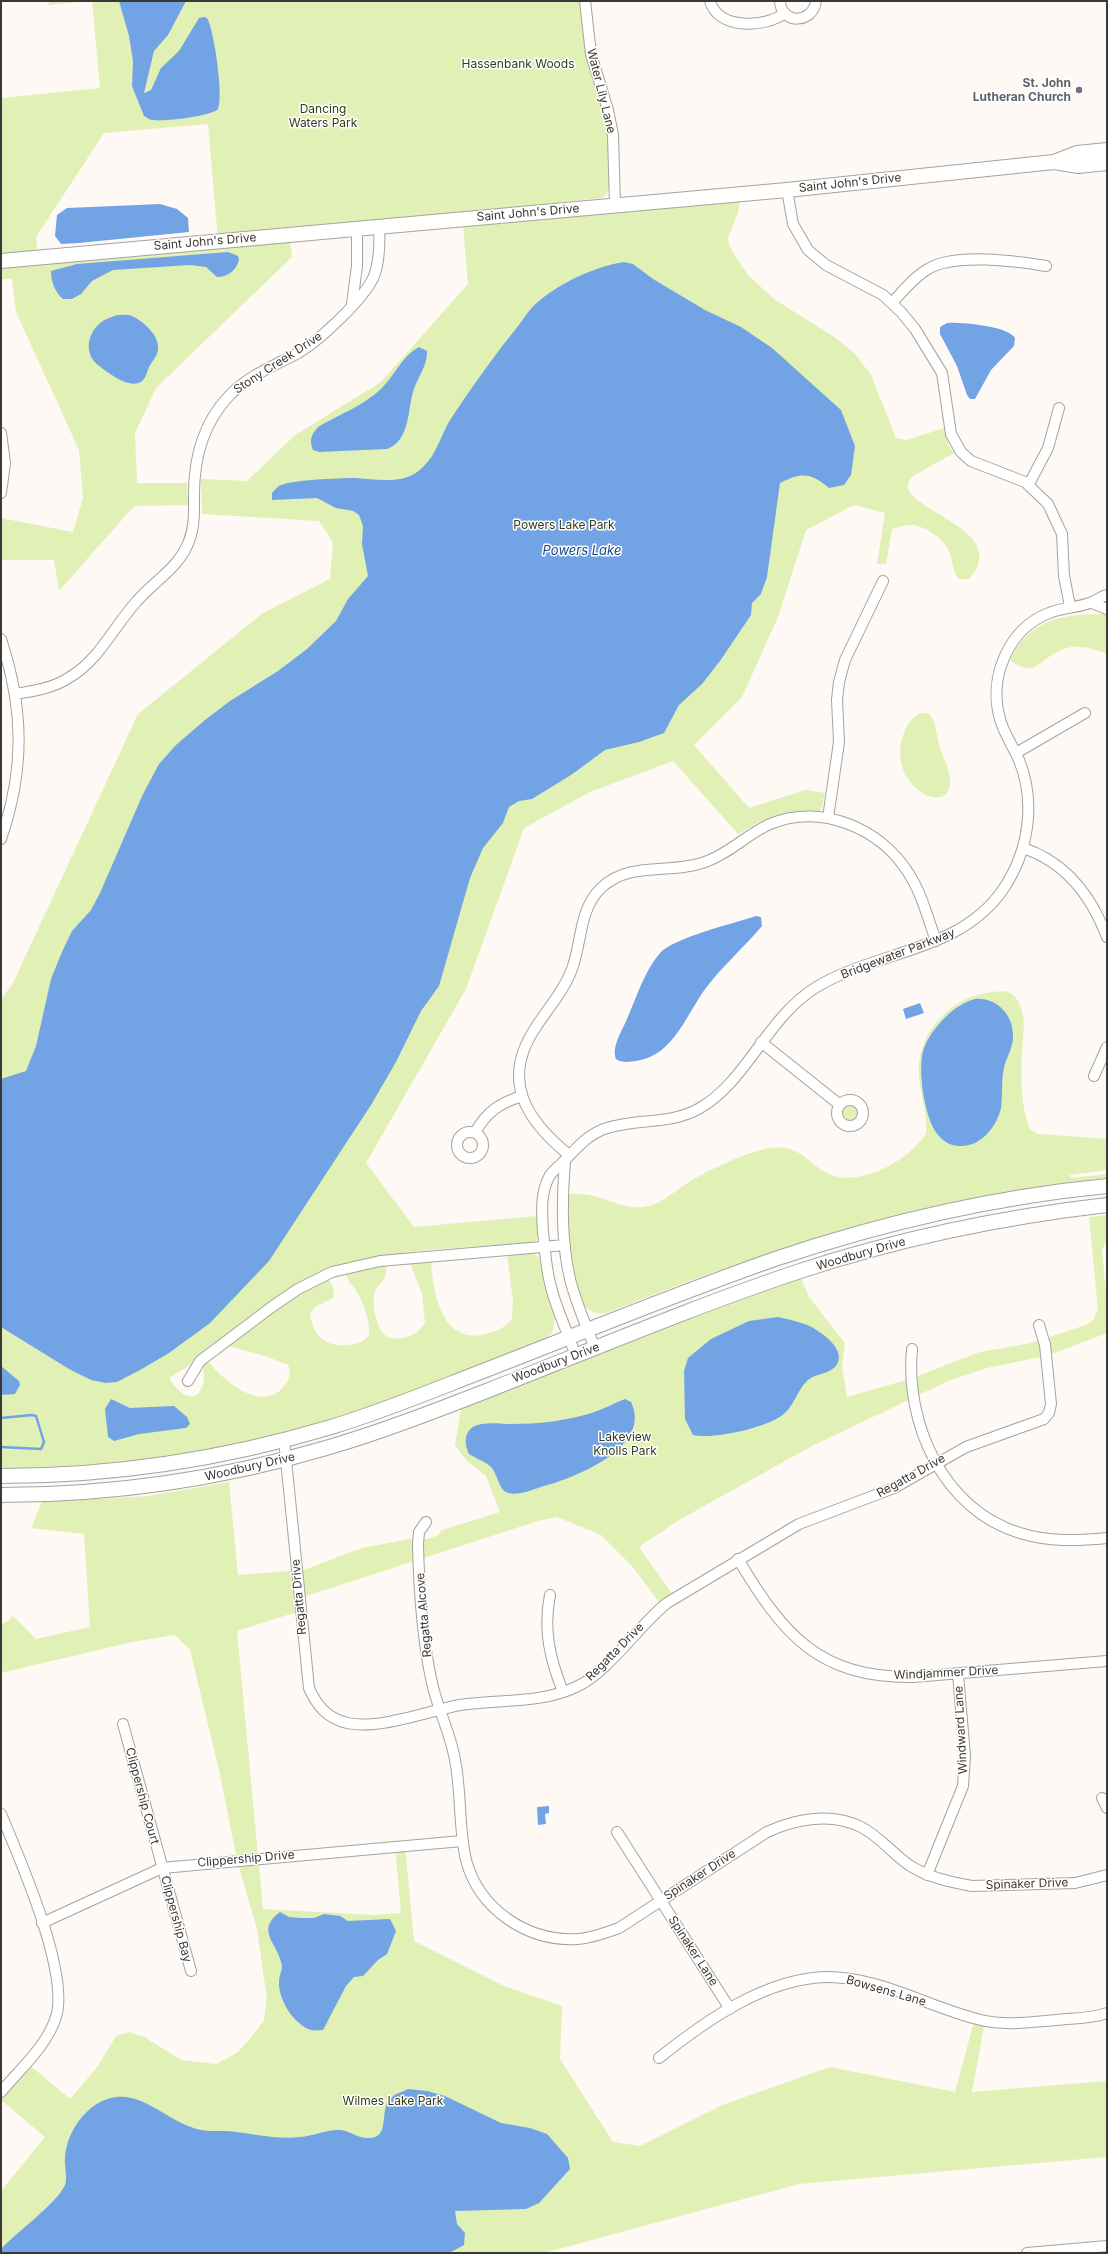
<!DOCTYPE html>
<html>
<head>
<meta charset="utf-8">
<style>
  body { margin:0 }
  #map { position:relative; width:1108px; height:2254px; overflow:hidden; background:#fef9f4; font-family:Inter,sans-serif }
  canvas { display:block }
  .frame { position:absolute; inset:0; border:2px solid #3b3937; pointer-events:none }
</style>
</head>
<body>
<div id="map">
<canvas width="1108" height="2254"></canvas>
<div class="frame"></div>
</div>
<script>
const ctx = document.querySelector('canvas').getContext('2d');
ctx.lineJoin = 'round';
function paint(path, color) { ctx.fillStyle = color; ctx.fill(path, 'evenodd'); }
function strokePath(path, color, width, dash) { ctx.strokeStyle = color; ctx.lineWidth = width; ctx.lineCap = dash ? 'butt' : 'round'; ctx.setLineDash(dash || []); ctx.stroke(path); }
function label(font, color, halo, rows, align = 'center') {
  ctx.font = font + ' Inter,sans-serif'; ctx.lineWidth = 3; ctx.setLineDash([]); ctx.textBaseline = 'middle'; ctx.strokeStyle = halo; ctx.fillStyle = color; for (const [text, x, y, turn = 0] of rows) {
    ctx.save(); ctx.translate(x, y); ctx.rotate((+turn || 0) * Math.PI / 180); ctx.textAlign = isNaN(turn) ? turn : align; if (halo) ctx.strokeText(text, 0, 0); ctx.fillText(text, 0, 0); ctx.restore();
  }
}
const green = new Path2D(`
  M50,1H585L608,110L613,173L607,193L602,198L554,203L463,218L218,240L208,124L104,133L36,237L38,258L1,261V98L100,88L92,1L48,5Z
  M740,201L738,213L728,237L729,245L735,256L748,275L774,299L837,339L855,354L871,375L896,438L907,440L944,428L948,444L954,453L913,476C880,507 1018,525 969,579H959C952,572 953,561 950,553C945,540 927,527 913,525C906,525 899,527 892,529L886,564H877L885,513L854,505L806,530L778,617L742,697L694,745L749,808L805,790L825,793L822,807L820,811L780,815L757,823L738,834L673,761L590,792L524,828L466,989L366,1163L414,1227L537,1216L538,1234L536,1241L530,1243C450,1250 358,1246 288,1290C246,1316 212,1354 169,1378C176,1391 195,1408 203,1385C205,1378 203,1372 203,1366L208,1361C224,1382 266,1416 286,1383C290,1378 291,1371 288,1365L268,1357L228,1346L292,1297L329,1279L334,1290L333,1298L315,1307L310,1314C311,1324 317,1338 327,1342C337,1348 365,1346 369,1334C370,1322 364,1304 358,1294C353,1284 349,1286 346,1273L386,1265C388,1283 378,1281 374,1295C373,1301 374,1308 375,1314C379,1332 386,1343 406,1337C415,1335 420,1331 425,1322L422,1293L410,1263L431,1261C433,1290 440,1342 482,1335C494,1332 504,1329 512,1319L513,1302L507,1254L533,1252L540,1259L546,1290L555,1319L553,1331L546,1339C469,1370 392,1402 312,1424C211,1454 106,1467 1,1468V999L13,983L138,714L263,613L330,579L333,542L319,521L202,514L201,479L247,481L294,436L381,382L468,284L463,225Z
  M290,241L292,257L156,388L135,433L137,483H187L188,505L134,506L59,591L54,560H1V518L73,532L83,498L79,450L16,312L12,279H1V268Z
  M1107,614V654C1093,648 1074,643 1059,651C1038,661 1035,678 1010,660C1031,617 1064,614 1107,614Z
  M922,713H928L933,719C936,727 937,737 939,746C943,757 951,771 950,784C947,818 884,783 904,733C907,724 913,716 922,713Z
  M1003,991C1015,992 1021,1003 1023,1015C1025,1026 1023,1038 1022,1049C1021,1074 1020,1105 1030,1129L1038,1134L1107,1139V1170L1070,1175L1071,1178L1107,1174V1178C933,1196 768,1249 606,1313C598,1314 589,1312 584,1305C569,1282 568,1222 567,1194C576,1194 585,1194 594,1196C613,1201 628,1211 649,1206C662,1203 672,1193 683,1186C702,1173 749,1150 771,1148C801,1144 806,1163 829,1174C859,1188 911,1160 926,1133C928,1115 920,1094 919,1075C916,1043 939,1010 969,998C980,993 992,992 1003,991ZM975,999C998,997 1016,1017 1012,1040C1011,1051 1005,1061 1003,1073C1001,1085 1003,1097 1000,1109C996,1128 980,1145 961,1146L934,1129L927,1112L922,1069L924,1049L934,1030L959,1006Z
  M842 1114a8 8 0 1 1 16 0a8 8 0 1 1-16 0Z
  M1107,1215V1241L1102,1249L1107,1302V1333L1046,1356L987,1368L948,1381L812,1446L679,1520L639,1547L675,1598L662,1606L632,1566L601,1535L557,1517L538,1521L300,1598V1611L237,1631L263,1909L373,1915L401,1913L395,1846L405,1845L414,1941L504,1986L562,2006L560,2059L613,2142L640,2146L725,2104L830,2067L955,2092L975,2018L985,2021L972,2092L1107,2081V2157L799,2184L544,2253H1V2191L45,2137L1,2100V2092L26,2062L70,2099L98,2066L116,2036L130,2032L144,2037L181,2060L216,2064L237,2053L251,2038L264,2020L267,1999L257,1929L237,1860L219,1770L190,1650L175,1635L132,1642L1,1673V1624L8,1621L13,1616L36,1639L90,1627L84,1534L31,1528L42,1502L148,1496L229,1482L238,1575L304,1570L362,1548L410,1539H429L438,1535L442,1530L500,1512L486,1476L467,1461L455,1445L461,1408L712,1311L801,1278L809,1297L845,1343L842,1366L847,1397L910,1379L980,1352L1031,1343L1086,1325L1094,1319L1098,1309L1089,1217Z`);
const water = new Path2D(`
  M119,1H186L168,35L154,51L144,93L151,90L161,68L179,51L199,18L204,17L207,18C214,29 224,98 218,109C213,116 162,122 152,120C150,120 146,117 144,116L132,86L133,61L129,36Z
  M160,204L177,209L188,218L189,232L79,243L61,244L55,236L57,215L67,208Z
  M228,252L238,256L239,260C236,271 227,277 217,277L206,267L190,265L113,270L92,281L81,294L72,299H63C55,292 51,282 51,271L77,264Z
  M624,262L633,264L653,279L705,310L741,327L772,348L841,410L855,446L851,475L844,485L829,488C811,473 802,472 780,483L767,577L761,594L752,603L751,615L720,661L702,684L679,705L664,733L639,742L605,750L571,775L532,799L519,801L509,807L503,823L483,848L470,878L439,986L421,1011L396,1062L371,1105L269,1261L210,1323L169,1353L140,1370L117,1382L106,1383L91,1380L69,1369L1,1327V1079L26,1071L36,1046L51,979L62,952L72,931L91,910L100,893L143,794L159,764L176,745L205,720L230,701L278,671L307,649L336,621L348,599L368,576L362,544L363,526L359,515L353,511L336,508L317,498L272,500V493C274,491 276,488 279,486C288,480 340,478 354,478C377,479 405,486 423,467C437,454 441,435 450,420C471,388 494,356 518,326C524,318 531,307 539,301C562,282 594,267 624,262Z
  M117,315C122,315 128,314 132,316C143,321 159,335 158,348C158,356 152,361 149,367C147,371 147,375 144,379C133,393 107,372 98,365C84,354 87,334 100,323C105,319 112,317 117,315Z
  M947,323C960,322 1008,326 1015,338L1014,346L991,370L975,399H970L967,395L957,366L940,334V327Z
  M419,347L427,351C428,364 418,377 414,389C407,409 411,440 387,449L319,452L313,450C309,440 311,435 318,427C338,415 365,405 382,388C395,375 403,355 419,347Z
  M756,916L761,917L762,926C745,946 725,964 709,984C687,1011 675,1056 636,1061C629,1062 622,1063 616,1059C611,1047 623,1029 627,1019C637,996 644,972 660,953C673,938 735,923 756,916Z
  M975,999C998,997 1015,1017 1013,1039C1012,1049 1006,1059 1004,1068C1001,1081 1003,1095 1001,1108C997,1126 982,1145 963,1146C950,1147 942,1141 935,1131C924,1113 917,1068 924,1048C932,1028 954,1004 975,999Z
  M920,1003L924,1013L906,1019L903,1009Z
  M778,1317C791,1320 807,1323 818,1331C829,1338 847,1354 835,1367C827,1375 814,1373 806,1382C798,1390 794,1404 786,1412C772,1427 713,1440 693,1435L685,1419L684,1371L688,1358L711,1339L749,1321Z
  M1,1366L19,1381L20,1385L15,1394L1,1395Z
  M111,1399L130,1408L174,1406L187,1417L190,1424L186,1428L139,1434L114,1441L108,1437L105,1409Z
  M625,1399L631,1402C653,1448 574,1478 541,1487C532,1490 518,1496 508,1493C498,1490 498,1473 490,1466C484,1461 475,1458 469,1454C465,1445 463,1434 473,1427C483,1421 501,1424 512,1424C537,1424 564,1421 588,1414C600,1411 612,1404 625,1399Z
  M549,1806V1813L545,1814L546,1824L538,1825L537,1807Z
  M280,1912L289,1917L301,1918H314L324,1914L340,1916L348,1921L390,1919L396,1931L387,1954L378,1960L363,1976L354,1977L346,1986L323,2030C320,2030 314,2031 311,2030C293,2024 278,1999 279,1981C279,1976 282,1971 282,1966C279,1944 254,1931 280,1912Z
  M408,2089L427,2091L445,2096L501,2123L530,2128L547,2134L568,2158L570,2169L539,2203L526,2209L455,2211L457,2224L465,2233L464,2245L449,2253H1V2249C17,2232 57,2203 65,2185C68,2177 64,2166 65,2158C66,2138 78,2117 95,2105C132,2081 158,2115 191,2127C203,2132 216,2131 227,2131C251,2133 276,2140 300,2137C314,2136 326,2129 341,2130C350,2131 358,2138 367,2138C393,2139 377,2108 392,2097C396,2093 403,2092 408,2089Z`);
const stream = new Path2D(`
  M1,1418L32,1415L36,1416L44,1442L41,1449L1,1447`);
const street = new Path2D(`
  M585,1L591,54L608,110L613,135L615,205
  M710,1C718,30 765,28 785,13
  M780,1C781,25 813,24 816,1
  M787,190L793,224L808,250L826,265L883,295L901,312L915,329L942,373L951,434L961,452L971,461L1025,482L1048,504L1062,534L1064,576L1070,606
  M892,303C903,291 914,277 928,269C954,253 1016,261 1046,266
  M352,304L357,266V228
  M1,433L5,463L1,493
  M1029,484L1048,448L1059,408
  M1092,603L1107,609
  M1,639C24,709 25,769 1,839
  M15,694C34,691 54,688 70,677C100,659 114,626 137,601C154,581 180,567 189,541C195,526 194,510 194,494C194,458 203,424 228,397C247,376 274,366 298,353C319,341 365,298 374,276C380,260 380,243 379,226
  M1016,753L1085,713
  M828,818L839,742L837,700L839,682L845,660L883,581
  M1023,848C1066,862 1091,895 1107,937
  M761,1042L840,1105
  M1094,1076L1107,1047
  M837 1113a13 13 0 1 1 26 0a13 13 0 1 1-26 0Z
  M457 1145a13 13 0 1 1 26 0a13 13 0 1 1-26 0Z
  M475,1133C486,1112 500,1103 522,1096
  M569,1155C526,1120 500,1080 536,1027C548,1008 564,991 572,969C582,942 579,909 601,888C631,860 669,875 705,862C729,854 747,834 770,824C821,803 881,828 909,874C922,894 928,919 936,941
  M565,1161C562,1200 561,1240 570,1279C576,1303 586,1326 595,1348
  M912,1349C905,1423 943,1510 1020,1533C1049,1542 1077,1541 1107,1538
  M576,1356C568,1333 557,1311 551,1287C546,1269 545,1251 543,1232C542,1214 540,1194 549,1177C552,1171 559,1167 564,1161C578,1147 588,1134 607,1128C638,1118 671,1125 700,1108C746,1082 767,1018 815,988C876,950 961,953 1004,888C1029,850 1036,802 1019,760C1013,746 1004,734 1000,719C988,678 1008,629 1049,613C1063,607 1079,608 1092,602C1098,600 1101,596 1107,595
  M188,1381L200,1361L273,1306L298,1289L332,1272L380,1261L565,1245
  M284,1440L309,1688C317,1706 327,1718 347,1723C379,1730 428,1711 460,1705C499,1699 540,1704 576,1687C609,1672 638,1626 667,1603L799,1524L894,1488L966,1447L1044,1419L1049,1413L1051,1404L1045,1345L1039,1325
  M426,1522L419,1532L418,1544C419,1590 422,1638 432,1683C437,1707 449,1730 454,1755C462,1789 458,1826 466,1860C479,1909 527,1942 578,1939C592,1938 605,1933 619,1928L767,1832C795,1819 831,1812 861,1827C879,1836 892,1853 909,1865C927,1877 950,1882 972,1886L1075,1883L1107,1875
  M738,1559C783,1634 818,1678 913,1677L1107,1661
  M550,1595C543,1630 550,1659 563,1692
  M123,1724L191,1971
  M1102,1798L1107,1808
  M1,1814C19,1857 70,1973 56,2017C47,2046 20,2069 1,2092
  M617,1832L730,2009
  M927,1875L963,1786L965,1756L958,1674
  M42,1923L162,1868L462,1841
  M659,2058C705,2021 766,1978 827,1977C881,1977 930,2008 981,2020C1006,2026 1031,2022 1056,2020C1073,2018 1091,2019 1107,2013
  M1027,2253L1107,2246`);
const secondary = new Path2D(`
  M1055,162L1078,166L1107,163
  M1,261L787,190L1054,162L1077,153L1107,150
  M1,1476C113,1476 224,1459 331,1427C381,1412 429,1392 478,1373C576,1335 675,1294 775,1259C882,1223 994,1197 1107,1186
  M1,1495C111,1495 221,1479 326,1448C381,1432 435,1411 489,1390C591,1350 693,1307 797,1272C897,1239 1002,1217 1107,1205`);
const markers = [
  [1079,90,4,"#6b7280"]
];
const parkNames = [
  ["Hassenbank Woods",518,64],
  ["Dancing",323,109],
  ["Waters Park",323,123],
  ["Powers Lake Park",564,525],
  ["Lakeview",625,1437],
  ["Knolls Park",625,1451],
  ["Wilmes Lake Park",393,2101]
];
const worshipNames = [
  ["St. John",1071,83],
  ["Lutheran Church",1071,97]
];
const streetNames = [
  ["Water Lily Lane",601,91,76],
  ["Saint John's Drive",850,183,-6],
  ["Saint John's Drive",528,213,-5],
  ["Saint John's Drive",205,242,-5],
  ["Stony Creek Drive",278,363,-33],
  ["Bridgewater Parkway",898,954,-21],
  ["Woodbury Drive",861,1254,-16],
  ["Woodbury Drive",556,1363,-21],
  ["Woodbury Drive",250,1467,-13],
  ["Regatta Drive",911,1476,-29],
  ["Regatta Drive",299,1597,-95],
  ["Regatta Alcove",424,1615,-95],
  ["Regatta Drive",615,1652,-45],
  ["Windjammer Drive",946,1673,-3],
  ["Windward Lane",961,1730,-93],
  ["Clippership Court",142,1796,75],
  ["Clippership Drive",246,1859,-5],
  ["Spinaker Drive",700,1875,-33],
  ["Spinaker Drive",1027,1884,-2],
  ["Clippership Bay",176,1919,75],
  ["Spinaker Lane",693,1951,57],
  ["Bowsens Lane",886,1991,16]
];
const waterNames = [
  ["Powers Lake",582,551]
];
paint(green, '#e1f0b5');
paint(water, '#72a4e5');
strokePath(stream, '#72a4e5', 2.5);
strokePath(street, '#a7a29d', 12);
strokePath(secondary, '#a7a29d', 16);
strokePath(street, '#fff', 10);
strokePath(secondary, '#fff', 14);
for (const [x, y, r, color] of markers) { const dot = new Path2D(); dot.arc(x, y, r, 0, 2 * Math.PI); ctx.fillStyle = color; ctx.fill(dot); strokePath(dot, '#fff', 1.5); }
label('12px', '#353c19', '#fff', parkNames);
label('bold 12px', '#5b616d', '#fff', worshipNames, 'right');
label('12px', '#3b3937', '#fff', streetNames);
label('italic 13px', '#174883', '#fff', waterNames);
</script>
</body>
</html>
